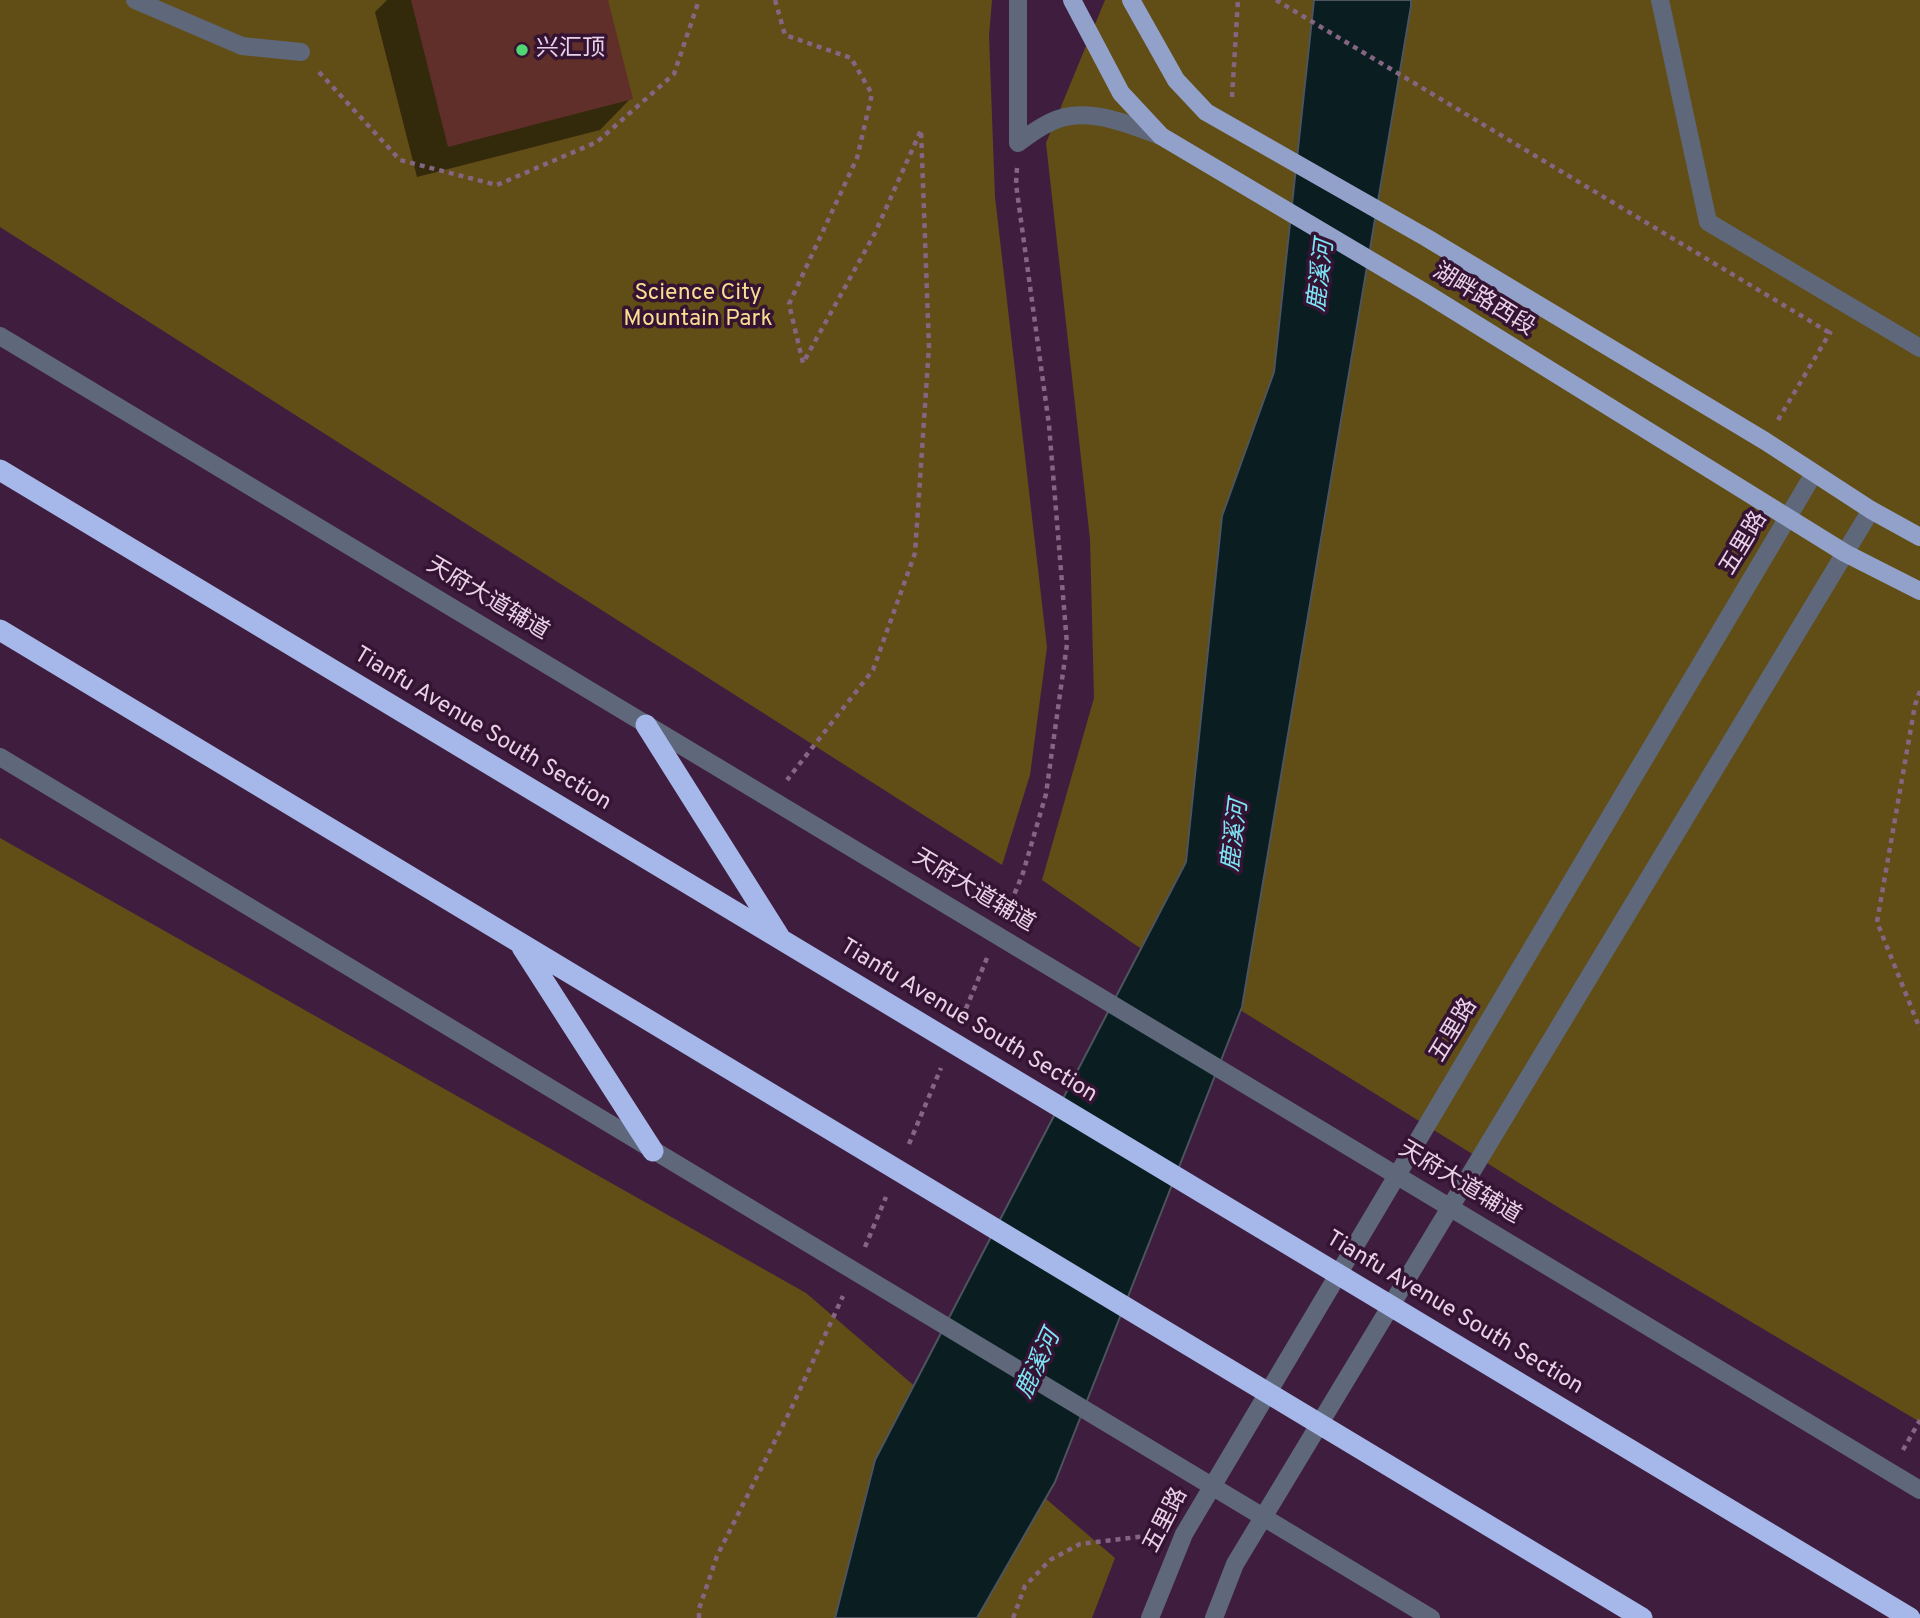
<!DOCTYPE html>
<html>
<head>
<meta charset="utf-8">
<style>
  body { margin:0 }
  canvas { display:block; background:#3f1d3e }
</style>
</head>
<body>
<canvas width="1920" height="1618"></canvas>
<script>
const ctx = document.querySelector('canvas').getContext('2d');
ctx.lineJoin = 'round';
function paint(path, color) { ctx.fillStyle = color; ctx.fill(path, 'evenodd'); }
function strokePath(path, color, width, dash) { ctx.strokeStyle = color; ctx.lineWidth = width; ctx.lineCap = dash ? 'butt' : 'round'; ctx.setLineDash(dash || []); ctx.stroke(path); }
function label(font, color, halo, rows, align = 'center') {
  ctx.font = font + ' Overpass,"Noto Sans SC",sans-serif'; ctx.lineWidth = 7; ctx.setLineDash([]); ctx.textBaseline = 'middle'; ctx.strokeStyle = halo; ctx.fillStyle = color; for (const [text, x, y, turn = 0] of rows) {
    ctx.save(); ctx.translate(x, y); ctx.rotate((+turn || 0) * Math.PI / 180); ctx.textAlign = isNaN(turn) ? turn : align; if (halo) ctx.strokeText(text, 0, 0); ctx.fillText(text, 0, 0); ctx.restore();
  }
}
const green = new Path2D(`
  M0,0H992L989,36L995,197L1047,647L1030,775L1002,865L0,227Z
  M1105,0H1920V1422L1561,1209L1137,946L1042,880L1094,698L1090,539L1046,143Z
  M0,838L806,1293L1115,1558L1092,1618H0Z`);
const water = new Path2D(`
  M1314,0H1411V6L1242,1007L1055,1482L977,1618H835L875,1460L1186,862L1222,516L1274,372Z`);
const shadow = new Path2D(`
  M387,0H606L631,98L600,130L417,177L375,12Z`);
const building = new Path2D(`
  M411,0H608L633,99L448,147Z`);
const path = new Path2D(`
  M775,0L785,35L851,58L872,94L857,158L789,304L803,363L875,233L921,130L929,347L915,553L873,670L787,780
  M1276,0L1830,333
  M319,72L400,160L497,185L597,142L674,74L699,0
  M1232,97L1238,0
  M1778,420L1831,331
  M1920,691L1915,705L1877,922L1920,1029
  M1007,912L1023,873L1046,794L1067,644L1049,425L1016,184L1017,168
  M962,1018L987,958
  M909,1144L941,1068
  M865,1247L886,1197
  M1903,1450L1920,1420
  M699,1618V1609L717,1556L791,1409L843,1296
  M1013,1618L1025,1586L1050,1560L1080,1544L1154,1535`);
const minor = new Path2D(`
  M135,0L242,46L301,52
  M1018,0V143
  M1660,0L1708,222L1920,348
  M1018,143C1033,132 1052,118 1071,116C1101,112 1133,126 1161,136
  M0,336L1920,1490
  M0,757L1431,1618
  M1150,1618L1184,1534L1813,475
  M1214,1618L1235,1564L1871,510`);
const major = new Path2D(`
  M1072,0L1121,93L1161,136L1424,292L1845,553L1920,591
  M1131,0L1176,80L1206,112L1427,238L1765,441L1871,510L1920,537`);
const highway = new Path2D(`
  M0,470L1910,1618
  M0,630L1642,1618
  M646,725L779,936
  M522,947L653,1151`);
const markers = [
  [522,50,7,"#52d673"]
];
const poiNames = [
  ["兴汇顶",536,50]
];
const parkNames = [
  ["Science City",698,294],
  ["Mountain Park",698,320]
];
const streetNames = [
  ["湖畔路西段",1483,301,32],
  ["五里路",1745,544,-59],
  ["天府大道辅道",487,600,31],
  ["Tianfu Avenue South Section",482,730,31],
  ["天府大道辅道",973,892,31],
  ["Tianfu Avenue South Section",968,1022,31],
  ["五里路",1455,1031,-59],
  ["天府大道辅道",1459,1184,31],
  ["Tianfu Avenue South Section",1454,1314,31],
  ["五里路",1167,1521,-63]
];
const waterNames = [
  ["鹿溪河",1323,276,-83],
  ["鹿溪河",1237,836,-83],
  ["鹿溪河",1040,1365,-65]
];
paint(green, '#614d16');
paint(water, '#0a1e22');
strokePath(water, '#4d545d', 2);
paint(shadow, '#0007');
paint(building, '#612f29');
strokePath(path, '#846682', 4.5, [5, 5]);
strokePath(minor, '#5f677b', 18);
strokePath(major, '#92a1ca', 18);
strokePath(highway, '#a5b8e9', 21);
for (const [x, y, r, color] of markers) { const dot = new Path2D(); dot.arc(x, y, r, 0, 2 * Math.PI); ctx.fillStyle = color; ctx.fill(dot); strokePath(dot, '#341333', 2.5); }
label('23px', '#e9d2e7', '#341333', poiNames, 'left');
label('23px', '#fbdd92', '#341333', parkNames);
label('23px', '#e9d2e7', '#341333', streetNames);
label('italic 24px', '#7de6f6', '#341333', waterNames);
</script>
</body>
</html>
